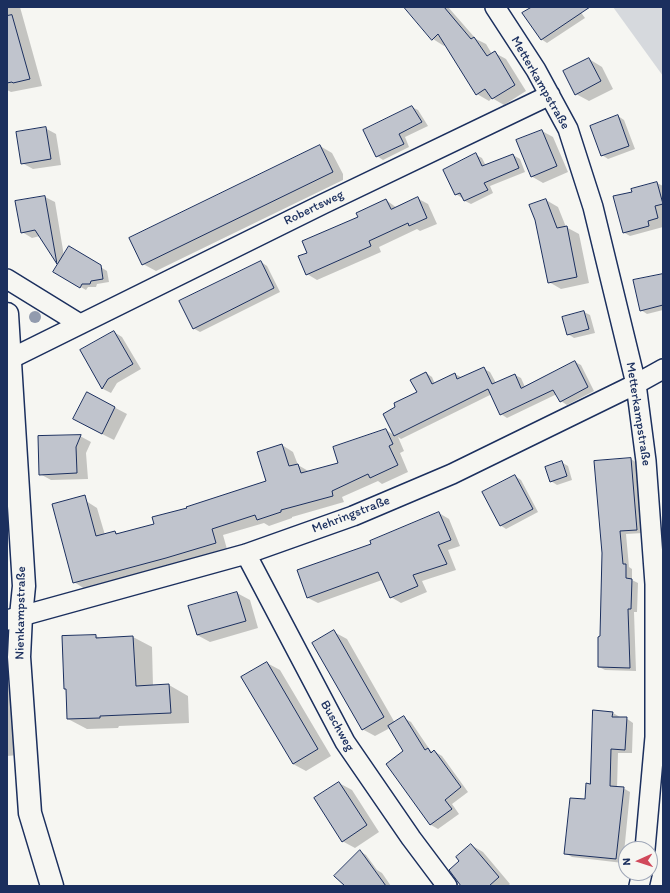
<!DOCTYPE html>
<html>
<head>
<meta charset="utf-8">
<style>
  body { margin:0 }
  #map { position:relative; width:670px; height:893px; overflow:hidden; background:#f6f6f2; font-family:Itim,sans-serif }
  canvas { display:block }
  .frame { position:absolute; inset:0; border:8px solid #1b2f5e; pointer-events:none }
  .north { position:absolute; left:618px; top:841px; width:40px; height:40px; box-sizing:border-box; background:#f6f6f2; border:1px solid #9ea6b7; border-radius:50%; rotate:267deg; font-size:11px; font-weight:700; line-height:16px; text-align:center; color:#1b2f5e }
  .north::after { content:''; display:block; margin:auto; width:14px; height:18px; background:#d1495b; clip-path:polygon(50% 0,100% 100%,50% 72%,0 100%) }
</style>
</head>
<body>
<div id="map">
<canvas width="670" height="893"></canvas>
<div class="frame"></div>
<div class="north">N</div>
</div>
<script>
const ctx = document.querySelector('canvas').getContext('2d');
ctx.lineJoin = 'round';
function paint(path, color) { ctx.fillStyle = color; ctx.fill(path, 'evenodd'); }
function strokePath(path, color, width, dash) { ctx.strokeStyle = color; ctx.lineWidth = width; ctx.lineCap = dash ? 'butt' : 'round'; ctx.setLineDash(dash || []); ctx.stroke(path); }
function label(font, color, halo, rows, align = 'center') {
  ctx.font = font + ' Itim,sans-serif'; ctx.lineWidth = 3.5; ctx.setLineDash([]); ctx.textBaseline = 'middle'; ctx.strokeStyle = halo; ctx.fillStyle = color; for (const [text, x, y, turn = 0] of rows) {
    ctx.save(); ctx.translate(x, y); ctx.rotate((+turn || 0) * Math.PI / 180); ctx.textAlign = isNaN(turn) ? turn : align; if (halo) ctx.strokeText(text, 0, 0); ctx.fillText(text, 0, 0); ctx.restore();
  }
}
const green = new Path2D(`
  M613,7H663V76Z`);
const shadow = new Path2D(`
  M7,7H20L42,86L11,92L7,90Z
  M405,7H448L476,39L486,44L492,54L495,53L506,59L526,91L504,105L492,98L489,101L477,94L446,44L444,46L433,39Z
  M533,7H577L585,18L547,43L541,39Z
  M589,59L602,67L613,89L589,101L576,94Z
  M412,107L418,110L428,126L405,137L409,147L383,160L377,156Z
  M618,116L624,120L635,149L608,159L602,155Z
  M45,128L56,134L61,165L33,169L22,163Z
  M542,131L553,137L568,172L543,183L531,176Z
  M320,146L332,153L343,174V180L156,271L143,264Z
  M476,155L482,158L486,166L513,155L520,159L525,172L490,186L493,193L471,204L465,201L463,197L462,198L456,194Z
  M657,183L663,186V227L630,236L623,232Z
  M45,197L55,202L64,256L75,251L107,271L109,282L97,284L96,287H88L86,290L55,272L59,264L40,236L32,238L22,232Z
  M417,198L428,204L437,224L420,231L417,229L379,247L381,252L317,280L307,274L308,253L359,217L386,200L397,208Z
  M546,200L558,207L566,227L579,234L589,283L561,289L549,282Z
  M261,262L267,266L280,292L200,332L193,328Z
  M663,275V310L647,314L641,310Z
  M584,312L590,315L595,333L574,338L568,334Z
  M114,332L122,337L141,369L117,383L111,393L103,389L81,351Z
  M575,362L581,365L594,391L567,405L561,401L557,394L507,418L501,414L492,394L401,439L398,437L404,451L400,453L408,472L382,484L378,481L342,497L344,502L292,517V518L269,526L264,523L223,535L227,549L178,564L85,589L74,582L86,501L97,508L105,535L115,532L119,534L155,525L188,509L267,482L282,445L293,452L298,465L310,472L339,464L386,430L394,435L418,393L426,373L432,377L435,384L455,374L461,377L484,369L490,372L496,383L515,375L521,378L525,387Z
  M87,393L127,414L114,440L86,426Z
  M80,436L91,442L86,453L88,479L51,480L40,474Z
  M631,459L637,463L643,533L626,534L629,567L632,569V580L638,583L637,612H634L636,671L605,670L599,667L601,637L603,553Z
  M561,462L568,466L572,480L557,485L551,481Z
  M515,476L521,480L538,512L506,529L500,525Z
  M439,513L449,519L460,546L448,550L456,570L422,581L427,592L401,603L391,597L382,580L318,603L308,598L372,544Z
  M237,593L250,600L258,628L210,642L197,635Z
  M334,632L347,639L395,723L404,718L411,722L430,750L433,752L434,751L442,756L468,792L452,804L459,814L438,829L431,825L404,752L390,728L375,736L362,729Z
  M96,636L100,638L133,637L152,647L153,686L169,685L188,696L189,723L119,726L118,728L87,729L68,719L63,637Z
  M267,663L280,670L331,756L306,771L293,764Z
  M7,669L15,674L19,755L7,756Z
  M613,713L620,717L619,718H626L633,723L632,753H618L617,788H623L630,792L623,863L572,857L565,853L586,800Z
  M339,783L352,790L379,832L355,848L342,841Z
  M471,845L483,852L510,884L508,886H463L460,861Z
  M360,851L366,855L377,870L382,873L391,886H353Z`);
const building = new Path2D(`
  M404,7H444L471,39L474,37L487,56L495,51L515,85L492,99L485,89L476,95L438,34L432,40Z
  M532,7H590L541,40L522,13Z
  M12,15L30,79L13,83L12,82L7,83V16Z
  M589,58L601,81L575,95L563,71Z
  M412,106L422,122L399,134L404,144L376,157L363,130Z
  M618,115L629,146L601,156L590,126Z
  M46,127L51,159L21,164L16,132Z
  M542,130L557,166L531,177L516,140Z
  M320,145L333,172L142,265L129,238Z
  M476,153L482,166L513,154L519,168L484,183L488,190L464,201L460,193L455,195L443,170Z
  M657,182L663,204L655,206L658,218L648,221L649,226L623,233L613,196L632,192L631,189Z
  M45,196L57,264L35,230L21,233L15,201Z
  M418,197L427,218L409,226L408,223L369,241L371,246L306,275L298,256L307,253L302,241L358,217L356,213L386,199L391,209Z
  M546,199L557,228L567,226L577,277L548,283L535,220L529,205Z
  M69,246L101,265L103,279L91,281L90,284H82L80,288L53,272Z
  M261,261L274,288L193,329L179,301Z
  M663,274V305L640,311L633,280Z
  M584,311L589,329L567,335L562,317Z
  M114,331L133,364L108,379L102,389L80,350Z
  M575,361L588,387L560,402L553,390L500,415L488,389L394,436L383,414L395,407L394,403L417,392L410,380L426,372L432,384L455,373L457,379L484,367L492,384L515,374L521,388Z
  M87,392L115,407L102,434L73,419Z
  M386,429L393,444L389,446L398,465L370,478L368,474L332,491L333,496L281,510V512L257,520L255,515L212,529L216,543L166,558L73,583L52,504L85,495L96,536L115,531L116,534L154,524L152,517L187,508L186,507L266,481L257,452L282,444L289,466L298,464L301,473L338,463L333,447Z
  M81,435L76,447L77,473L39,475L38,436Z
  M631,458L637,530L620,531L623,564H626V578L632,579L631,609H628L630,668L598,667V637L600,636L602,553L594,461Z
  M562,461L567,476L550,482L545,467Z
  M515,475L533,509L500,526L482,492Z
  M439,512L451,540L438,545L447,564L413,575L418,586L390,598L378,572L307,598L297,570L371,544L370,541Z
  M237,592L246,621L197,635L188,606Z
  M334,630L384,717L362,730L312,643Z
  M96,635V638L133,636L136,686L169,684L171,713L100,716V718L67,719L66,689H64L62,636Z
  M267,662L318,749L293,764L241,677Z
  M593,710L613,712L612,717H627L625,750L611,749L610,786L624,787L616,859L564,854L570,798L585,799L586,783L590,784Z
  M404,716L425,750L428,748L431,753L434,750L461,787L445,800L452,809L430,825L386,764L403,751L388,726Z
  M339,782L367,825L342,842L314,798Z
  M471,844L499,877L489,886H461L449,870L459,861L456,857Z
  M360,850L386,886H345L334,876Z`);
const street = new Path2D(`
  M495,7L536,70L568,129L593,207L636,384L646,461L655,584V737L645,849
  M7,279L80,324
  M10,359L323,204L550,95
  M246,554L345,742L411,838L447,886
  M7,620L246,554L353,516L452,474L636,384L663,369
  M639,886L642,873`);
const secondary = new Path2D(`
  M7,314L24,586L21,616L19,657L30,813L52,886`);
const trees = [
  [35,317]
];
const streetNames = [
  ["Metterkampstraße",540,83,60],
  ["Robertsweg",314,208,-26],
  ["Metterkampstraße",638,414,81],
  ["Mehringstraße",351,515,-21],
  ["Nienkampstraße",21,613,-89],
  ["Buschweg",337,726,61]
];
paint(green, '#d6d9dd');
paint(shadow, '#0003');
paint(building, '#c0c4cd');
strokePath(building, '#1b2f5e', 1);
strokePath(street, '#1b2f5e', 22);
strokePath(secondary, '#1b2f5e', 25);
strokePath(street, '#f6f6f2', 19);
strokePath(secondary, '#f6f6f2', 22);
ctx.fillStyle = '#929bae';
for (const [x, y] of trees) { ctx.beginPath(); ctx.arc(x, y, 6, 0, 2 * Math.PI); ctx.fill(); }
label('13px', '#1b2f5e', '#f6f6f2', streetNames);
</script>
</body>
</html>
